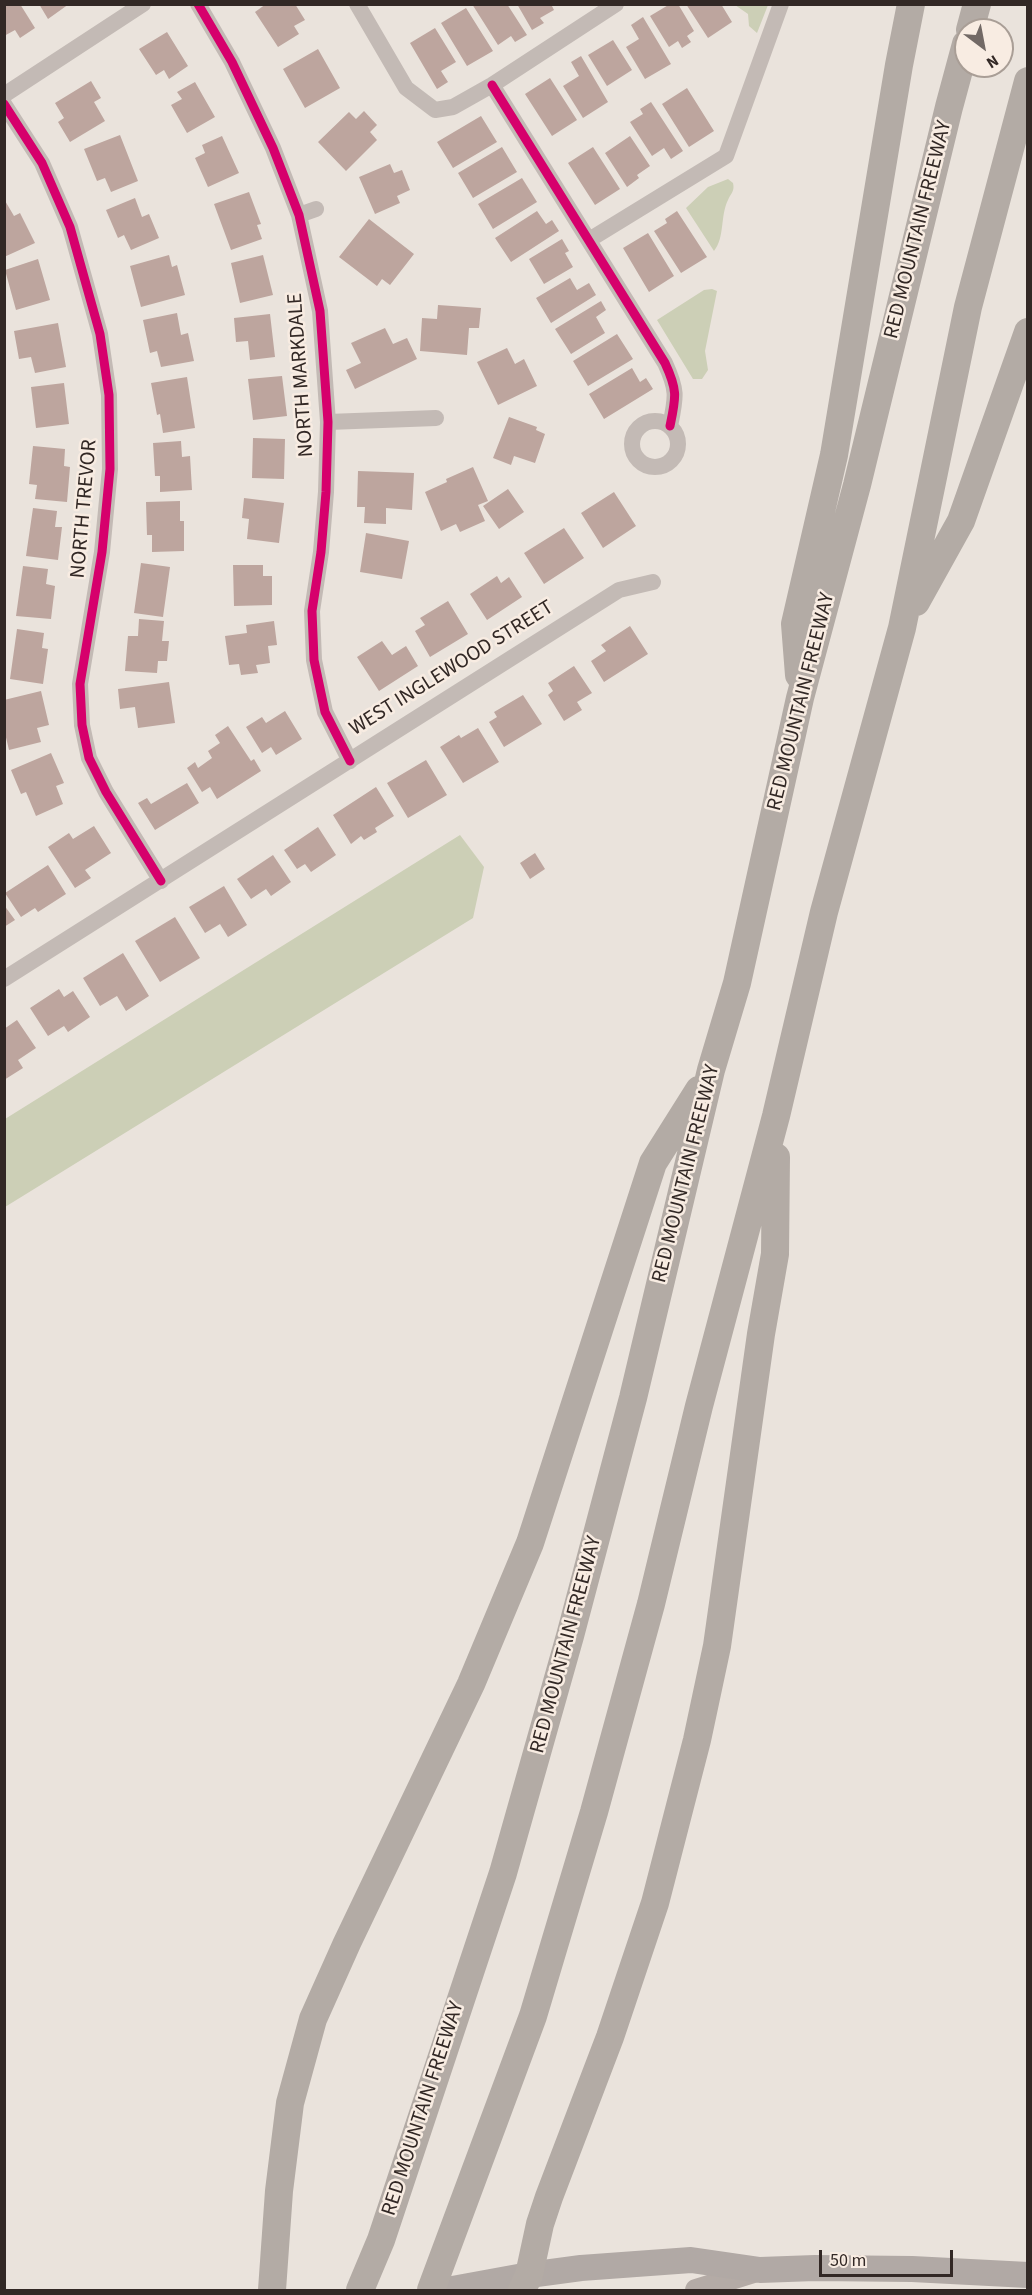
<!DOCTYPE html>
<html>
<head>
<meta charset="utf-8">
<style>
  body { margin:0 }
  #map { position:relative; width:1032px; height:2295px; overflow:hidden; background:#eae3dc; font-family:"Source Sans 3",sans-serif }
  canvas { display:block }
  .frame { position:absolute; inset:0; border:6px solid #322825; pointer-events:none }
  .north { position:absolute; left:954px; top:18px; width:60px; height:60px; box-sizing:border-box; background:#f8ece2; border:2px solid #a99e96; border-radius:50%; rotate:148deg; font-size:16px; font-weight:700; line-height:24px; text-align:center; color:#322825 }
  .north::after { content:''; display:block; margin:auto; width:21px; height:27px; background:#726965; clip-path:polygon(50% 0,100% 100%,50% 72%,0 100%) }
  .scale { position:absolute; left:819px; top:2250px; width:134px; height:27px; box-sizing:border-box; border:3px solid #322825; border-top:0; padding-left:8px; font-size:18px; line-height:21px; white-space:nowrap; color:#322825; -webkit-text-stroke:4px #f8ece2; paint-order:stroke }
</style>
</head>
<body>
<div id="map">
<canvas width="1032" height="2295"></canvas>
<div class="frame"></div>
<div class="north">N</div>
<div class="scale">50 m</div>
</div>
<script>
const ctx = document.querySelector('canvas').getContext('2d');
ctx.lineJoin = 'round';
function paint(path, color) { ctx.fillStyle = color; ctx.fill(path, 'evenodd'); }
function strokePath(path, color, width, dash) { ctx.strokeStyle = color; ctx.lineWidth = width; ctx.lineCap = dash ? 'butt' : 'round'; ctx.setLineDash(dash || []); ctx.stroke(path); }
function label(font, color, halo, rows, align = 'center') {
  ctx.font = font + ' "Source Sans 3",sans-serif'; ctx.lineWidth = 5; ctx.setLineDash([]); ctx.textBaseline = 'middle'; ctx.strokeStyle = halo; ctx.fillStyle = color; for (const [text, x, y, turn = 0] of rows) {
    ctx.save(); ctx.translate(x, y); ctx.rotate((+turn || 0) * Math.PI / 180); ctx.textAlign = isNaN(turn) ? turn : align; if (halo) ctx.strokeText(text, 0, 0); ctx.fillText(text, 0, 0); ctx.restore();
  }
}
const green = new Path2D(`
  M735,5H768L757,33L749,26L748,14Z
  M728,179L733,183C735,191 731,193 728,200C720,216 725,237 714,251L686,208L708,187Z
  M712,289L717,291L705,351L708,370L702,379H693L657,320L704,290Z
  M460,835L484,867L473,918L5,1207V1119Z`);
const building = new Path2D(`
  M4,4H20L35,28L20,38L15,30L4,36Z
  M39,4H69L48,19Z
  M266,4H295L305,20L294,26L299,34L278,47L255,12Z
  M472,4H507L527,35L515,42L511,36L498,45Z
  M517,4H551L554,10L540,18L544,23L532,30Z
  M670,4H678L694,31L687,36L691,42L682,48L678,41L669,47L650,16Z
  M686,4H721L732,22L708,38Z
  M466,8L493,51L467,66L441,23Z
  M643,17L671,64L645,79L626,47L639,39L631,25Z
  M435,28L456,62L441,71L448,82L437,89L410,43Z
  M167,32L188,66L169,79L164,70L156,75L139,49Z
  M613,40L632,70L607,86L588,55Z
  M318,49L340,88L305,108L283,69Z
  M581,56L608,102L583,118L563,86L579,76L571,62Z
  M550,78L577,120L552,136L525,94Z
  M91,81L101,98L94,102L105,121L70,142L58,122L64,118L55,103Z
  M195,82L215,117L187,133L171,105L182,99L177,92Z
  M687,88L714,131L689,147L662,104Z
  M651,102L683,151L671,159L664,148L652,156L630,122L643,114L640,109Z
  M364,111L377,125L370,132L377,140L346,171L318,142L349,112L356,119Z
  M481,116L497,142L453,168L437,142Z
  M120,135L138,181L111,192L105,178L97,181L84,149Z
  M222,136L239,173L208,187L195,158L205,153L202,145Z
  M630,136L650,166L637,175L639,178L627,187L605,153Z
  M502,147L517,172L473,198L458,173Z
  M593,147L620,189L595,205L568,163Z
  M390,164L394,173L402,170L410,190L397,196L400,203L375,214L359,177Z
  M522,178L537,202L493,229L478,204Z
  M249,192L261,224L257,225L262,239L231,250L214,204Z
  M135,198L142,217L149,214L159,238L131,250L124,235L118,238L106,210Z
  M4,199L14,216L20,213L35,243L4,257Z
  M537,211L546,224L552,220L559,231L511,262L495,238Z
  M677,211L707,257L681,273L654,231L667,223L665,219Z
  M369,219L414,254L390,285L382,279L377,286L339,257Z
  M648,233L674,276L649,292L623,248Z
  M562,239L569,251L565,253L573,267L544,284L529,259Z
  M169,255L172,267L177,265L185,295L141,307L130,266Z
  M263,255L273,295L240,303L231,263Z
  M38,259L50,300L16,310L5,270Z
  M570,278L577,290L589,283L596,295L551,323L536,298Z
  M601,301L606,310L596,317L605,333L571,354L555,329Z
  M438,305L481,308L479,328H469L467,355L420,351L422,318L437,319Z
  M177,313L181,335L188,333L194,361L161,367L157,351L150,353L143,320Z
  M270,314L275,357L250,360L248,341L236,342L234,318Z
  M58,323L66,367L35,373L31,357L19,359L14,331Z
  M385,328L393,344L407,338L417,359L355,389L346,370L361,363L351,343Z
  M617,334L633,359L588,386L573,361Z
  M507,348L515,364L524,359L537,386L498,405L477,362Z
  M632,368L640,382L646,378L653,389L604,419L589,394Z
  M282,376L287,416L253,420L248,379Z
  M187,377L195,428L163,433L160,414L157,415L151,383Z
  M64,383L69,424L36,428L31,387Z
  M509,417L537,427L536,430L545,434L535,463L514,456L511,465L493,458Z
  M253,438L285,439L284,479L252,478Z
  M181,441L182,457L190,456L192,490L160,492V476H155L153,443Z
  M33,446L65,449L64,466L70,467L67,502L35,499L37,485L29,484Z
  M473,467L488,501L478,505L485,521L460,532L456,524L441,531L425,492L447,482L446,479Z
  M358,471L414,473L412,510L386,508V524L364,523L365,507H357Z
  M508,489L524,512L499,529L483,506Z
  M614,492L636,526L603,548L581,513Z
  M244,498L284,503L279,543L247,539L249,519L242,518Z
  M180,501V521H184V551L152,552V535H147L146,502Z
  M33,508L57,511L55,527H62L58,560L26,556Z
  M564,528L584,558L544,584L524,553Z
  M366,533L409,541L402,579L360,572Z
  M141,563L170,567L163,617L134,613Z
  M233,565H263V576H272V605L234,606Z
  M23,566L48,569L46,584L55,586L51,619L16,616Z
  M497,576L501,583L509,577L522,597L487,620L470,594Z
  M448,601L468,634L430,657L415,631L425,625L420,618Z
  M139,619L164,621L162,641H169L167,661H158L157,673L125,671L128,636H138Z
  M274,621L277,645L268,646L270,663L256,665L258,673L241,675L239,664L229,665L225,636L247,633L246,625Z
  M630,626L648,654L604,682L591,661L606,651L601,645Z
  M17,629L44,633L42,648L48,649L43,684L10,679Z
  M382,641L392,655L406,646L418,666L379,691L357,657Z
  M574,666L592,693L577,702L582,710L564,721L548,695L553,691L548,683Z
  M169,682L175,723L138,728L135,707L120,709L118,689Z
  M41,691L49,725L37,728L41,742L9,750L4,729V700Z
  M523,695L542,724L504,747L489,722L497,717L494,712Z
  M285,711L302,739L276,755L271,747L262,753L246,727L262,717L266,723Z
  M228,726L251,761L254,759L261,771L217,799L210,787L202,792L187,768L195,762L198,768L212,758L208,751L220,743L215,735Z
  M478,728L499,762L463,783L440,747L459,735L461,738Z
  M51,753L64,783L56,786L63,804L36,816L26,792L21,794L11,770Z
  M426,760L447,795L408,818L387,783Z
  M187,783L199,803L155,830L138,803L147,798L151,804Z
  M376,787L394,816L375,828L377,832L364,840L361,836L351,844L333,815Z
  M94,826L111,853L85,870L91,878L75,888L48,847L69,833L73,839Z
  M318,827L336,855L311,872L305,864L297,869L284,850Z
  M535,853L545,869L530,879L520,863Z
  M273,855L291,882L271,896L266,889L251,899L237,879Z
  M48,865L66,894L38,912L35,908L21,917L5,893Z
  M224,886L247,925L228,937L220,924L205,933L189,907Z
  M4,905L15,920L4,927Z
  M175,917L200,958L160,982L135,941Z
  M123,953L149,996L126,1011L117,996L100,1006L83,978Z
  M59,989L64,997L73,991L90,1017L68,1032L64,1026L48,1036L30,1008Z
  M17,1020L36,1048L18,1060L23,1068L4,1080V1029Z`);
const street = new Path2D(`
  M198,4L232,62L273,148L299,215L320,311L328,422L326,492L321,552L312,611L314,660L325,712L350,761
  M357,4L406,88L435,110L453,107L492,85L616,4
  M492,85L665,363C678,391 676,397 670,426
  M4,95L143,4
  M4,104L42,163L70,227L100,334L109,395L110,469L102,552L80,684L82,725L89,758L106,792L161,881
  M299,215L316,209
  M589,240L726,156L781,4
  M632 444a23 23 0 1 1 46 0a23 23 0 1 1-46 0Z
  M328,422L436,418
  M4,979L619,590L653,582`);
const secondary = new Path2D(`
  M696,2290L760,2270`);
const primary = new Path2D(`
  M447,2290L529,2275L581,2268L691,2260L760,2270L815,2268L912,2269L1028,2275`);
const highway = new Path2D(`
  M970,30L977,4
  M916,602L961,521L1028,332
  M799,675L795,624L834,455L899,65L911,4
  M272,2290L279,2191L290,2103L313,2019L347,1943L471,1684L530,1543L653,1163L699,1090
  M360,2290L381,2240L503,1873L570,1636L633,1398L711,1070L737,983L800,698L857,485L949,107L966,44
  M431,2290L533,2016L594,1812L651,1604L699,1406L776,1116L824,912L902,628L968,307L1028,81
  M522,2290L529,2275L540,2224L549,2197L610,2037L655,1903L697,1740L717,1646L761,1334L775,1254L776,1157`);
const cycleway = new Path2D(`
  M198,4L232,62L273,148L299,215L320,311L328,422L326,492L321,552L312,611L314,660L325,712L350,761
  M492,85L665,363C678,391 676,397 670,426
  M4,104L42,163L70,227L100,334L109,395L110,469L102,552L80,684L82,725L89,758L106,792L161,881`);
const streetNames = [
  ["RED MOUNTAIN FREEWAY",919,230,-76],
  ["NORTH MARKDALE",302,375,-94],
  ["NORTH TREVOR",85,509,-85],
  ["WEST INGLEWOOD STREET",452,669,-32],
  ["RED MOUNTAIN FREEWAY",802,702,-76],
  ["RED MOUNTAIN FREEWAY",687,1174,-76],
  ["RED MOUNTAIN FREEWAY",567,1645,-75],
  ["RED MOUNTAIN FREEWAY",424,2109,-72]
];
paint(green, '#cccfb6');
paint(building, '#bda59e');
strokePath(street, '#c3bab5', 16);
strokePath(secondary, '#b4aba6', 22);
strokePath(primary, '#b1a9a5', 26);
strokePath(highway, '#b3aba5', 28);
strokePath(cycleway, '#d6006c', 9);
label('21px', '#322825', '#f8ece2', streetNames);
</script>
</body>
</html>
